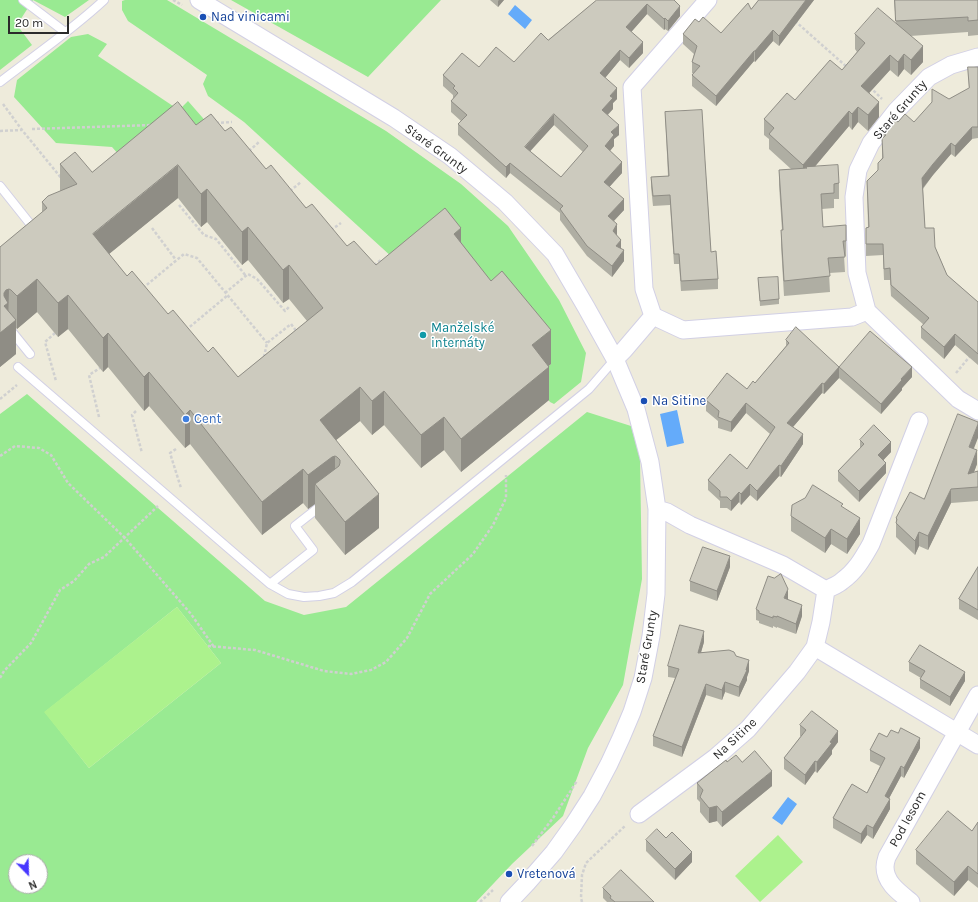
<!DOCTYPE html>
<html>
<head>
<meta charset="utf-8">
<style>
  body { margin:0 }
  #map { position:relative; width:978px; height:902px; overflow:hidden; background:#eeebdb; font-family:Karla,sans-serif }
  canvas { display:block }
  .north { position:absolute; left:8px; top:854px; width:40px; height:40px; box-sizing:border-box; background:#fff; border:1px solid #aaa; border-radius:50%; rotate:157deg; font-size:11px; font-weight:700; line-height:16px; text-align:center; color:#2b2b2b }
  .north::after { content:''; display:block; margin:auto; width:14px; height:18px; background:#4737ff; clip-path:polygon(50% 0,100% 100%,50% 72%,0 100%) }
  .scale { position:absolute; left:8px; top:16px; width:61px; height:18px; box-sizing:border-box; border:2px solid #2b2b2b; border-top:0; padding-left:5px; font-size:12px; line-height:14px; white-space:nowrap; color:#2b2b2b; -webkit-text-stroke:3px #fff; paint-order:stroke }
</style>
</head>
<body>
<div id="map">
<canvas width="978" height="902"></canvas>
<div class="north">N</div>
<div class="scale">20 m</div>
</div>
<script>
const ctx = document.querySelector('canvas').getContext('2d');
ctx.lineJoin = 'round';
function paint(path, color) { ctx.fillStyle = color; ctx.fill(path, 'evenodd'); }
function strokePath(path, color, width, dash) { ctx.strokeStyle = color; ctx.lineWidth = width; ctx.lineCap = dash ? 'butt' : 'round'; ctx.setLineDash(dash || []); ctx.stroke(path); }
function label(font, color, halo, rows, align = 'center') {
  ctx.font = font + ' Karla,sans-serif'; ctx.lineWidth = 3; ctx.setLineDash([]); ctx.textBaseline = 'middle'; ctx.strokeStyle = halo; ctx.fillStyle = color; for (const [text, x, y, turn = 0] of rows) {
    ctx.save(); ctx.translate(x, y); ctx.rotate((+turn || 0) * Math.PI / 180); ctx.textAlign = isNaN(turn) ? turn : align; if (halo) ctx.strokeText(text, 0, 0); ctx.fillText(text, 0, 0); ctx.restore();
  }
}
const green = new Path2D(`
  M0,0H89L65,17L33,0L17,25L32,45L0,70Z
  M125,0H167L386,131L461,184L508,226L559,300L586,353L581,382L554,404L550,402L532,379L551,364L393,258L244,122L208,96L203,84L207,75L128,21L122,10V1Z
  M231,0H441L368,77Z
  M88,34L107,44L98,56L179,110L188,101L216,133L134,172L112,147L56,143L14,97L17,80L71,37Z
  M27,394L265,601L304,615L346,607L587,412L631,426L640,459L642,579L623,685L588,748L563,816L512,864L476,902H0V414ZM177,607L221,663L89,768L45,712ZM16,862H40V886H16Z`);
const pitch = new Path2D(`
  M177,607L221,663L89,768L44,712Z
  M778,835L803,862L760,902L735,876Z`);
const water = new Path2D(`
  M515,5L532,20L525,29L508,14Z
  M677,410L684,443L667,447L660,414Z
  M788,797L797,804L782,825L772,818Z`);
const path = new Path2D(`
  M173,0L182,5
  M795,21L848,68
  M870,87L882,99
  M3,104L22,130L62,179
  M216,123L232,122
  M32,129L153,125
  M0,131L21,130
  M249,151L259,142
  M290,191L301,182
  M179,205L204,235L216,239L246,276
  M152,228L176,260
  M331,230L341,223
  M374,265L381,260
  M143,288L184,254L197,258L267,343
  M225,293L248,274L257,279L285,311L289,307
  M186,330L228,295
  M55,333L45,342L56,381
  M264,357L267,343L291,324L297,332
  M956,373L971,355
  M0,399L17,385
  M136,411L132,415L142,453
  M99,417L89,375L100,368
  M176,449L170,453L181,488
  M0,456L15,446L39,448L51,455L68,483L125,538L191,614L214,647
  M208,646L255,650L324,671L351,674L371,670L386,662L407,638L430,594L473,554L493,525L506,498V475
  M0,678L4,671L31,643L60,590L74,581L89,564L104,557L158,506
  M532,846L553,818L577,781
  M480,902L493,890
  M582,902L581,898L582,875L586,863L625,826`);
const service = new Path2D(`
  M23,0L65,32
  M0,82C35,55 72,30 104,0
  M0,186L35,230
  M9,328L30,354
  M18,367L270,584L288,594L304,597L319,596L334,593L352,582L589,389L615,359
  M270,584L313,550L295,526L323,504`);
const minor = new Path2D(`
  M199,0L394,118L450,156L505,202L555,254L586,307L615,359L636,409L650,462L657,509L656,594L651,636L643,678L632,712L621,738L609,764L592,796L574,824L554,852L527,883L509,902
  M867,311L958,399L978,411
  M653,316L683,330L852,317L867,311L857,273L854,197L858,170L871,143L896,111L929,77L951,65L978,57
  M615,359L624,350L653,316L644,289L632,87L708,0
  M657,509L667,512L690,525L783,565L826,590
  M815,647L978,745
  M639,814L716,757L748,729L797,672L815,647L821,622L826,590C831,587 838,585 842,581C856,571 863,558 871,544L919,421
  M911,902C900,893 885,883 885,867C885,863 886,860 887,857L978,695`);
const wall = new Path2D(`
  M490,0H504L498,7Z
  M597,0H674L680,16L668,31L665,29L664,30L647,14L631,32L643,53L629,68L620,60L605,78L617,99L613,103V109L608,115L619,135L614,139V146L610,151L622,173L609,187L624,210L614,221L617,235V236L624,261L612,277L587,256L560,220V213L510,173L506,178L458,135V124L461,121L451,112V101L453,99V95L443,86V75L479,67L514,62L548,40ZM554,125L583,152L561,177L530,151Z
  M759,0H814L779,46L773,41L755,62L754,61L716,106L692,86V75L693,73H692V62L694,54L683,44V34L699,22L721,33L751,9Z
  M894,0H978V35L968,36V32L910,36L923,62L911,75L904,69L898,77L890,70L869,93L879,117L868,131L858,122L852,130L849,126L815,166L839,183V199H834V208L822,209L823,227L846,241V256H844L845,272L829,273L830,292L784,296L781,245V230H782L779,185V170L791,169L769,149V139L764,135V119L795,100L842,70L857,52L855,49V34L896,23Z
  M968,67H978V138L972,139L955,157L951,154L933,175L923,189L925,228L935,247L947,275L978,302V365L955,345L944,359L921,338V327L924,325L891,296L890,280H884L883,255L866,256V228L868,227L867,181L878,170V163L882,158V139L883,138V133L898,122H914L949,99L969,89Z
  M665,112L705,160L711,252L718,279V289L681,291L679,264H674L670,205L653,206L651,187V177L668,176Z
  M196,125L225,131L347,246L376,265L461,242L551,364L548,366L549,400L461,472L444,450L421,468L384,425L372,435L360,421L336,440L379,528L345,555L315,518V504L308,509L303,503L262,535L190,444L185,448L149,406L144,411L108,367L103,372L68,329L58,337L37,312L17,329L16,328V354L0,367V247L42,213V202L60,191V164L92,172ZM178,198L201,227L207,222L242,265L248,260L283,303L289,299L307,321L238,377L208,352L127,276L109,254Z
  M758,278L779,299V304L760,306Z
  M786,340L839,367L912,377L902,388V390L881,414L839,378L824,394L822,393L793,427L803,444L781,477L779,476L757,501L750,495L741,505L739,502L731,511L727,508H720V501L708,490V480L747,469L770,434L746,413L731,432L718,428V421L706,411V400L747,389L755,383L786,346Z
  M860,440L891,452L883,460L886,473L859,502L838,481V471L860,448Z
  M974,449L977,464L974,472L978,471V501L951,503L928,550L919,546L915,555L896,537V518L924,499Z
  M843,508L860,534L847,554L831,544L825,553L791,531V516Z
  M730,567L717,601L690,591V581Z
  M978,567V620L959,609V599Z
  M788,599V600L802,616L796,634L777,627V628L773,626V628L759,623V621L756,620V609Z
  M704,642L701,652L736,656L749,671L747,677V680L739,697L725,692L722,700L706,695L682,757L653,746V736L675,678L668,677V666Z
  M909,662L965,681L950,706L920,688V679L921,678L909,671Z
  M800,725L838,742L832,750V754L817,773L815,771L805,785L784,769V758L801,736H800Z
  M887,737L920,748L904,778L901,776L889,798L890,809L873,839L867,835L861,844L833,828V818L846,794L867,793L880,766L870,761V750Z
  M727,762H742L772,786L722,827L717,821L709,823L700,812V802L697,799V783Z
  M978,822V888L968,880L954,896L916,864V850L972,831Z
  M646,840L692,862L675,880L646,851Z
  M603,888L654,902H607L603,898Z`);
const shadedWall = new Path2D(`
  M499,0H504L498,7V1Z
  M806,0H814L779,46V36Z
  M647,4V14L626,38V27Z
  M680,6V16L668,31V21Z
  M665,18V29L664,30V19Z
  M773,30V41L755,62V51Z
  M643,42V53L629,68V58Z
  M923,46V62L911,75V60Z
  M620,50V60L600,84V73Z
  M754,51V61L716,106V96Z
  M904,54V69L898,77V62Z
  M890,55V70L861,102V86Z
  M617,88V99L613,103V109L602,120V110L610,96Z
  M879,102V117L868,131V115Z
  M858,107V122L852,130V114Z
  M849,111V126L807,176V168L805,167V178L803,180V165Z
  M554,114V125L525,157V147Z
  M619,125V135L614,139V146L605,157V146L611,132Z
  M972,127V139L955,157V146Z
  M951,143V154L933,175L922,189V178L933,164Z
  M622,162V173L604,193V182Z
  M510,163V173L506,178V167Z
  M178,165V198L93,267V234Z
  M207,189V222L201,227V194Z
  M624,199V210L608,227V216Z
  M617,224V235L613,242V231Z
  M248,227V260L242,265V232Z
  M461,228V262L454,234Z
  M621,240V250L616,246Z
  M624,250V261L612,277V266Z
  M289,265V299L283,303V270Z
  M37,279V312L17,329V296Z
  M9,289L8,326L16,320V354L0,367V333L4,293L6,290Z
  M68,295V329L58,337V303Z
  M551,330V364L532,379V345Z
  M108,333V367L103,372V338Z
  M955,334V345L944,359V347Z
  M549,367V400L461,472V439Z
  M839,367V378L824,394V384Z
  M912,367V377L902,388V390L881,414V404L901,379Z
  M149,372V406L144,411V377Z
  M822,383V393L787,434V423Z
  M360,387V421L320,453V420Z
  M384,391V425L372,435V401Z
  M746,403V413L731,432V422Z
  M190,410V444L185,448V415Z
  M444,417V450L421,468V435Z
  M978,424V438L969,461V447Z
  M803,434V444L781,477V466Z
  M891,442V452L878,466V455Z
  M977,450V464L968,488V474Z
  M335,456V490L315,484V504L308,509V475L332,457Z
  M886,463V473L859,502V491Z
  M779,465V476L757,501V491Z
  M303,469V503L262,535V502Z
  M750,484V495L741,505V494Z
  M951,489V503L928,550V536Z
  M739,492V502L731,511V501Z
  M379,494V528L345,555V522Z
  M860,518V534L847,554V539Z
  M831,529V544L825,553V538Z
  M919,532V546L915,555V541Z
  M730,556V567L717,601V591Z
  M788,589V599L784,609V598Z
  M802,605V616L796,634V624Z
  M704,631V642L698,663V653Z
  M749,660V671L747,677V680L739,697V687Z
  M965,672V681L950,706V697Z
  M725,682V692L722,700V690Z
  M706,684V695L682,757V747Z
  M838,731V742L832,750V754L817,773V762L830,742Z
  M920,738V748L904,778V768Z
  M815,761V771L805,785V775Z
  M901,766V776L885,806V796Z
  M772,771V786L722,827V812Z
  M890,799V809L873,839V828Z
  M717,806V821L709,823V808Z
  M867,825V835L861,844V834Z
  M692,852V862L675,880V869Z
  M968,866V880L954,896V882Z`);
const building = new Path2D(`
  M597,0H674L680,6L668,21L665,18L664,19L647,4L626,27L643,42L629,58L620,50L600,73L617,88L610,96L613,98L602,110L619,125L611,132L614,135L605,146L622,162L604,182L624,199L608,216L617,224L613,231L621,240L616,246L624,250L612,266L587,246L560,209L563,206L510,163L506,167L458,124L467,115L451,101L458,93L453,88L455,86L443,75L462,53L479,67L496,47L514,62L541,33L548,40ZM554,114L588,146L561,177L525,147Z
  M759,0H806L779,36L773,30L755,51H754L716,96L692,75L700,66L692,62L697,46L683,34L695,19L699,22L703,17L721,33L748,3L751,9Z
  M895,0H978V20L968,21V17L896,21Z
  M878,8L923,46L911,60L904,54L898,62L890,55L861,86L879,102L868,115L858,107L852,114L849,111L803,165L769,134L774,128L764,119L787,93L795,100L830,60L842,70L865,43L855,34Z
  M968,67H978V127H972L955,146L951,143L933,164L922,178L925,228H934L935,247L947,275L978,302V354L955,334L944,347L921,327L929,318L891,285L890,268L884,269L883,244H866V228L869,227L867,181L878,170V163L883,158L882,139L886,135L883,133L894,119L898,122L905,114L914,122L932,102V89L949,99L969,88Z
  M178,102L196,125L211,114L225,131L231,127L266,169L271,165L306,208L312,204L347,246L354,241L376,265L445,208L461,228L454,234L491,281L502,271L551,330L532,345L549,367L461,439L444,417L421,435L384,391L372,401L360,387L320,420L379,494L345,522L315,484L339,466L340,463V460L337,457L335,456L332,457L308,475L303,469L262,502L190,410L185,415L149,372L144,377L108,333L103,338L68,295L58,303L37,279L17,296L11,290L9,289L6,290L4,293V296L8,303L4,306L16,320L0,333V247L47,208L42,202L48,196L77,184L60,164L75,152L92,172ZM178,165L201,194L207,189L242,232L248,227L283,270L289,265L323,308L238,377L213,347L208,352L173,310L168,314L132,271L127,276L93,234Z
  M702,110L705,160L711,252L716,251L718,279L681,281L679,254H674L670,195L653,196L651,177L669,176L665,112Z
  M838,165L839,183L834,184V193L821,194L823,227L846,225V241H843L845,257L828,258L830,276L784,281L781,230H783L779,170L807,168L805,167Z
  M778,277L779,299L760,301L758,278Z
  M796,327L839,367L870,331L912,367L901,379L902,380L881,404L839,367L824,384L822,383L787,423L803,434L781,466L779,465L757,491L750,484L741,494L739,492L731,501L727,497H720V491L708,480L730,454L747,469L775,427L746,403L731,422L718,417L719,411L706,400L727,373L747,389L753,381L755,383L789,343L786,340Z
  M958,414L978,422V424L969,447L977,450L968,474L978,471V487L951,489L928,536L919,532L915,541L896,523L897,519L896,518L910,492L924,499Z
  M874,425L891,442L878,455L886,463L859,491L838,471L864,444L860,440Z
  M813,485L843,504L841,506L860,518L847,539L831,529L825,538L791,516L792,505L805,498Z
  M703,547L730,556L717,591L690,581Z
  M978,567V610L959,599Z
  M781,574L788,589L784,598L802,605L796,624L777,616V617L773,616V618L759,613V611L756,609L768,576L774,578Z
  M680,625L704,631L698,653L729,650L734,652L736,656L749,660L746,670H747L739,687L725,682L722,690L706,684L682,747L653,736L679,669L668,666Z
  M920,645L965,672L950,697L920,679L925,671L909,662Z
  M812,711L838,731L830,742L832,743L817,762L815,761L805,775L784,758L806,730L800,725Z
  M901,728L920,738L904,768L901,766L885,796L890,799L873,828L867,825L861,834L833,818L846,794L852,784L867,793L885,758L870,750L879,733L887,737L891,730L898,733Z
  M755,751L772,771L722,812L717,806L709,808L700,797L703,790L697,783L726,760L727,762L736,755L742,762Z
  M948,811L972,831L978,822V874L968,866L954,882L916,850Z
  M657,829L666,838L672,832L692,852L675,869L646,840Z
  M621,870L654,902H615L610,898L611,896L603,888Z`);
const markers = [
  [203,17,4,"#1a4fb4"],
  [423,335,4,"#0f9aa8"],
  [644,401,4,"#1a4fb4"],
  [186,419,4,"#3f7fe0"],
  [509,874,4,"#1a4fb4"]
];
const transitNames = [
  ["Nad vinicami",211,17],
  ["Na Sitine",652,401],
  ["Vretenová",517,874]
];
const streetNames = [
  ["Staré Grunty",900,110,-49],
  ["Staré Grunty",436,149,36],
  ["Staré Grunty",647,647,-80],
  ["Na Sitine",735,739,-43],
  ["Pod lesom",908,819,-61]
];
const cultureNames = [
  ["Manželské",431,328],
  ["internáty",431,343]
];
const shopNames = [
  ["Cent",194,419]
];
paint(green, '#99ea92');
paint(pitch, '#acf28d');
paint(water, '#64abfa');
strokePath(service, '#d2d0e5', 10);
strokePath(minor, '#d2d0e5', 19);
strokePath(path, '#d0d0d0', 2.5, [3, 2]);
strokePath(service, '#fff', 8);
strokePath(minor, '#fff', 17);
paint(wall, '#afaea3');
paint(shadedWall, '#8f8d85');
paint(building, '#cccabe');
strokePath(building, '#8f8d85', 1);
for (const [x, y, r, color] of markers) { const dot = new Path2D(); dot.arc(x, y, r, 0, 2 * Math.PI); ctx.fillStyle = color; ctx.fill(dot); strokePath(dot, '#fff', 1.5); }
label('13px', '#164399', '#fff', transitNames, 'left');
label('13px', '#2b2b2b', '#fff', streetNames);
label('13px', '#0d838f', '#fff', cultureNames, 'left');
label('13px', '#366cbe', '#fff', shopNames, 'left');
</script>
</body>
</html>
